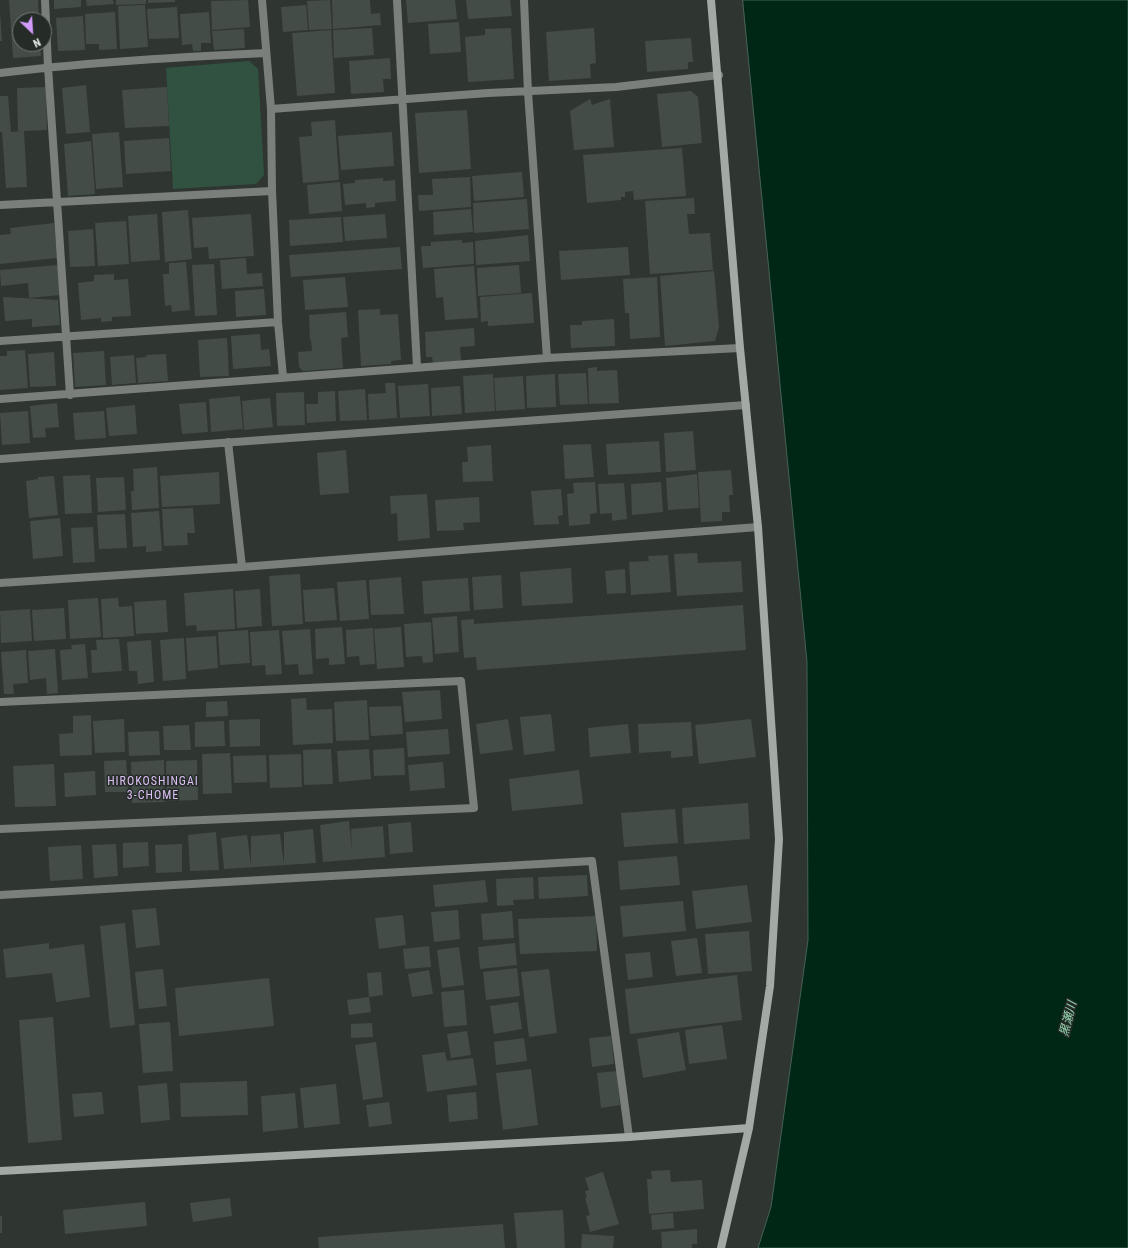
<!DOCTYPE html>
<html>
<head>
<meta charset="utf-8">
<style>
  body { margin:0 }
  #map { position:relative; width:1128px; height:1248px; overflow:hidden; background:#2f3632; font-family:"Roboto Condensed",sans-serif }
  canvas { display:block }
  .north { position:absolute; left:12px; top:12px; width:40px; height:40px; box-sizing:border-box; background:#252c28; border:1px solid #737975; border-radius:50%; rotate:155deg; font-size:11px; font-weight:700; line-height:16px; text-align:center; color:#e7ece9 }
  .north::after { content:''; display:block; margin:auto; width:14px; height:18px; background:#d39cfc; clip-path:polygon(50% 0,100% 100%,50% 72%,0 100%) }
</style>
</head>
<body>
<div id="map">
<canvas width="1128" height="1248"></canvas>
<div class="north">N</div>
</div>
<script>
const ctx = document.querySelector('canvas').getContext('2d');
ctx.lineJoin = 'round';
function paint(path, color) { ctx.fillStyle = color; ctx.fill(path, 'evenodd'); }
function strokePath(path, color, width, dash) { ctx.strokeStyle = color; ctx.lineWidth = width; ctx.lineCap = dash ? 'butt' : 'round'; ctx.setLineDash(dash || []); ctx.stroke(path); }
function label(font, color, halo, rows, align = 'center') {
  ctx.font = font + ' "Roboto Condensed","Noto Sans JP",sans-serif'; ctx.lineWidth = 3; ctx.setLineDash([]); ctx.textBaseline = 'middle'; ctx.strokeStyle = halo; ctx.fillStyle = color; for (const [text, x, y, turn = 0] of rows) {
    ctx.save(); ctx.translate(x, y); ctx.rotate((+turn || 0) * Math.PI / 180); ctx.textAlign = isNaN(turn) ? turn : align; if (halo) ctx.strokeText(text, 0, 0); ctx.fillText(text, 0, 0); ctx.restore();
  }
}
const green = new Path2D(`
  M249,61L258,69L264,175L256,184L173,189L166,68Z`);
const water = new Path2D(`
  M743,0H1128V1248H758L771,1207L808,940L807,662Z`);
const building = new Path2D(`
  M9,0H38L39,20H20V44H40L41,56L13,58Z
  M54,0H81V7L54,9Z
  M86,0H113L114,4L87,6Z
  M116,0H146V4L116,5Z
  M148,0H175V2L148,3Z
  M248,0L250,27L212,30L211,1Z
  M330,0L332,29L309,30L307,1Z
  M332,0H370L371,14L380,13L381,25L333,29Z
  M406,0H455L457,19L408,23Z
  M466,0H510L512,16L468,19Z
  M145,5L148,47L120,49L118,6Z
  M306,5L308,30L283,32L281,7Z
  M177,7L179,38L149,39L147,9Z
  M0,12L2,41H0Z
  M115,12L117,49L99,50V44H86L85,14Z
  M209,12L211,43H201V51H193L192,44L182,45L180,14Z
  M83,16L85,50L58,51L56,18Z
  M459,22L461,52L430,54L428,24Z
  M372,28L374,55L334,58L333,30Z
  M511,28L514,79L468,82L465,37L485,35V29Z
  M594,28L596,63L590,64L591,78L549,81L546,32Z
  M244,29L245,48L214,50L212,31Z
  M331,30L335,93L297,96L292,33Z
  M691,38L693,62H688V69L647,72L645,41Z
  M390,58L391,79H383L384,92L351,94L349,61Z
  M86,85L90,132L66,134L62,88Z
  M46,87L47,130L24,131L27,187L6,188L2,132H0V96H8L11,132L22,131H18L17,88Z
  M167,87L169,126L125,128L122,90Z
  M691,91L698,97L702,143L662,147L657,94Z
  M590,99L592,105L610,99L614,147L574,150L570,111Z
  M467,110L471,169L419,173L415,113Z
  M335,120L339,180L303,183L299,137L312,136L311,122Z
  M119,132L123,187L96,189L92,134Z
  M392,132L394,166L341,170L338,136Z
  M169,138L171,171L126,174L124,141Z
  M91,141L95,194L68,196L64,144Z
  M682,148L686,196L634,200L633,191L625,192V197H621V200L587,203L583,155Z
  M522,172L524,197L474,201L472,176Z
  M470,177L471,207L419,211L418,195H433L432,179Z
  M383,178V181L395,180L396,201L375,203V207L366,208V203L345,205L343,184L355,183V180Z
  M340,182L342,211L309,214L307,185Z
  M694,198L695,214H687L689,234L710,233L713,270L650,274L645,201Z
  M527,199L529,229L474,233L473,203Z
  M471,209L473,232L434,235L433,212Z
  M188,210L192,259L165,262L162,212Z
  M157,214L160,260L131,262L128,216Z
  M251,214L254,256L209,259L208,247L194,248L192,218Z
  M385,214L387,238L345,241L343,217Z
  M341,217L343,242L290,246L289,220Z
  M126,221L129,264L98,266L95,223Z
  M54,223L57,258L0,264V235L11,234L10,228Z
  M93,229L95,266L70,267L68,231Z
  M528,235L530,261L476,265L475,241Z
  M462,240V243L473,242L474,264L423,268L421,246H431V242Z
  M400,247L402,269L291,277L289,255Z
  M628,247L630,275L561,280L559,251Z
  M246,258L247,274L262,273L263,286L222,289L220,260Z
  M186,262L190,310L172,312L171,305L165,306L163,274H169V263Z
  M214,264L217,315L195,316L192,265Z
  M58,265L60,295L29,298L28,283L1,286L0,270Z
  M519,265L521,293L478,296L477,268Z
  M474,266L478,318L445,320L443,297L436,298L434,269Z
  M714,271L719,327L715,341L665,346L660,276Z
  M114,274V280L128,279L131,316L112,317V321L101,322V318L81,320L78,283L94,281V275Z
  M345,277L348,307L305,310L303,280Z
  M657,277L660,337L630,339L629,313H625L623,279Z
  M264,289L266,315L236,317L235,291Z
  M532,293L534,323L488,326V321L481,322L480,297Z
  M3,297L58,300L60,325L32,327V319L5,321Z
  M380,309V315L398,314L401,360L391,361V364L361,366L358,310Z
  M346,312L348,337L341,338L343,368L303,371L299,367L298,352L312,351L311,340H316H310L309,315Z
  M614,319L615,346L571,348L570,325H582V321Z
  M474,328L475,346L460,347L461,361L433,363L432,357H426L425,332Z
  M260,334L261,350L269,349L271,366L233,369L231,336Z
  M227,338L229,376L200,377L198,340Z
  M25,350L28,388L0,390V356H7V351Z
  M104,351L106,385L75,387L73,353Z
  M54,352L56,386L30,387L28,354Z
  M166,354L168,381L138,383L136,358L147,357L146,355Z
  M134,355L136,383L112,385L110,357Z
  M597,367V371L617,370L619,403L589,404L588,368Z
  M586,373L588,404L560,405L558,374Z
  M493,374L495,411L465,413L463,376Z
  M555,374L556,407L527,408L526,376Z
  M523,376L525,409L496,411L494,378Z
  M385,383H395L397,418L369,420L368,394L386,393Z
  M428,384L430,416L400,418L398,386Z
  M460,386L462,414L432,416L431,388Z
  M365,389L367,420L340,421L338,391Z
  M335,391L336,421L307,423L306,404H318V392Z
  M304,392L305,425L277,426L276,393Z
  M240,396L243,429L211,432L209,399Z
  M270,398L273,427L244,430L242,401Z
  M206,402L208,432L182,434L179,404Z
  M57,403L59,427L45,428L46,437L33,438L30,406Z
  M135,405L137,434L109,436L106,408Z
  M28,411L30,443L2,445L0,413Z
  M104,411L106,438L75,440L73,413Z
  M693,431L696,470L666,472L664,433Z
  M659,441L661,472L608,475L606,444Z
  M591,444L594,477L565,479L563,445Z
  M491,445L493,481L463,482L462,462H468L467,447Z
  M346,450L349,493L320,495L317,453Z
  M157,467L159,508L132,510L131,491H134L133,469Z
  M731,470L733,495H729L730,512H722V521L701,522L698,472Z
  M219,472L220,504L162,507L160,476Z
  M697,474L699,508L668,510L666,478Z
  M90,475L92,513L65,514L63,476Z
  M54,476L58,515L29,518L26,481L38,479V477Z
  M124,477L126,510L98,512L96,478Z
  M595,482L597,513L590,514V524L569,526L567,494L574,493L573,483Z
  M661,482L663,512L632,515L631,484Z
  M624,483L627,519L612,521V513L600,514L598,484Z
  M561,489L563,515L558,516L559,524L534,525L531,491Z
  M427,494L430,538L398,541L397,513L391,514L390,496Z
  M479,497L480,522L463,523L464,530L437,531L435,500Z
  M193,508L195,533H187L188,545L164,546L162,509Z
  M159,511L162,551L146,552V546L133,547L131,513Z
  M125,514L127,548L99,549L97,515Z
  M60,518L63,556L33,559L30,521Z
  M93,527L95,562L73,563L71,528Z
  M697,553L698,563L741,561L743,592L677,596L674,554Z
  M668,555L671,592L631,595L629,562L649,561L648,556Z
  M571,568L573,603L522,606L520,572Z
  M625,569L626,593L607,594L605,571Z
  M300,574L303,624L272,626L269,576Z
  M501,575L503,608L474,610L472,577Z
  M401,577L404,614L371,615L369,580Z
  M468,578L470,611L424,614L422,581Z
  M366,580L369,619L340,621L337,582Z
  M334,588L337,620L305,622L303,590Z
  M233,589L235,629L197,631L196,625L186,626L184,593Z
  M260,589L262,626L237,628L235,591Z
  M98,598L101,637L70,639L68,600Z
  M118,598L119,607L132,606L134,636L103,638L101,599Z
  M166,600L168,632L136,634L134,602Z
  M743,605L746,650L477,670L476,657L464,658L461,620L474,619V624Z
  M64,608L66,639L34,641L32,610Z
  M30,609L32,641L1,643L0,611Z
  M457,616L459,652L435,654L432,618Z
  M431,622L433,662L423,663L422,656L406,657L404,624Z
  M342,627L345,664L329,665V658L316,659L315,629Z
  M401,627L404,667L377,669L374,629Z
  M373,628L375,664L360,665L359,656L347,657L346,630Z
  M310,629L313,674L299,675L298,664L285,665L282,631Z
  M248,630L250,663L220,665L218,632Z
  M279,630L282,674L266,675L265,665L252,666L250,632Z
  M216,636L218,668L188,671L186,638Z
  M184,638L186,679L163,681L160,640Z
  M119,639L122,671L92,673L91,650H97L96,640Z
  M151,640L154,682L138,684L137,671H129L127,642Z
  M85,644L88,678L62,680L60,650L72,649L71,645Z
  M55,649L58,693L47,694L46,678L30,680L28,651Z
  M26,650L28,683L13,684L14,694H4L1,652Z
  M440,690L442,719L405,722L402,692Z
  M306,698L307,710L332,709L333,743L293,745L291,699Z
  M367,700L369,740L336,741L334,702Z
  M227,701L228,716L206,717V702Z
  M401,706L403,734L371,736L369,707Z
  M551,714L555,751L524,755L520,717Z
  M91,715L92,755L60,756L59,734L73,733V716Z
  M124,719L125,752L95,753L93,721Z
  M260,719V746L230,747L229,720Z
  M508,719L513,750L480,754L476,724Z
  M751,719L756,757L699,764L695,725Z
  M224,721L225,746L195,747V722Z
  M691,722L693,756L671,758V751L639,753L638,724Z
  M628,724L631,753L590,757L588,728Z
  M189,725L191,750H164L163,726Z
  M448,729L450,754L408,757L406,732Z
  M159,731L160,755L129,756L128,732Z
  M404,748L405,775L374,776L373,750Z
  M331,749L333,784L304,785L303,750Z
  M369,749L371,779L339,782L337,751Z
  M230,753L232,793L203,794L202,754Z
  M301,754L302,787L270,788L269,755Z
  M266,755L267,782L234,783L233,756Z
  M126,760L128,792H105L104,761Z
  M164,760L165,802L132,803L131,762Z
  M197,760L198,800L167,801L166,761Z
  M443,762L445,788L410,791L408,765Z
  M54,764L56,806L15,807L13,766Z
  M579,770L583,804L512,811L509,779Z
  M95,771L96,795L65,797L64,773Z
  M748,803L750,839L684,844L682,808Z
  M675,809L678,843L624,847L621,813Z
  M349,821L352,851L351,829L383,826L385,857L323,862L320,825Z
  M411,822L413,852L390,854L388,824Z
  M313,829L316,863L224,869L221,838L247,835L251,865V836L280,834L284,864V832Z
  M216,832L219,870L190,871L188,835Z
  M148,842L149,866L123,868V843Z
  M116,844L118,876L94,878L92,845Z
  M182,844V872L156,873L155,845Z
  M81,845L83,879L50,881L48,847Z
  M677,856L680,885L620,890L618,861Z
  M587,875L588,896L539,899L538,877Z
  M533,877L534,899L513,900L514,905L497,906L496,879Z
  M485,880L488,902L435,907L433,885Z
  M747,885L752,922L696,929L692,891Z
  M683,901L686,931L623,937L620,906Z
  M156,908L160,945L136,948L132,910Z
  M458,910L460,939L434,942L431,912Z
  M512,911L514,938L483,940L481,914Z
  M403,915L406,945L379,949L375,918Z
  M596,916L597,951L520,954L518,919Z
  M125,923L135,1025L110,1028L100,926Z
  M749,931L752,971L708,974L705,934Z
  M697,938L702,973L676,976L671,941Z
  M49,943V949L84,944L90,997L56,1002L52,973L6,978L3,949Z
  M515,943L517,965L480,969L478,947Z
  M429,946L431,967L405,969L403,949Z
  M459,947L464,985L442,988L437,950Z
  M650,952L653,977L628,980L625,954Z
  M517,968L520,996L486,1000L483,972Z
  M163,969L167,1006L139,1009L135,972Z
  M549,969L557,1033L529,1037L521,972Z
  M429,970L433,994L412,997L408,974Z
  M381,972L383,995L369,997L367,973Z
  M737,975L742,1020L630,1034L625,989Z
  M269,978L274,1026L179,1036L175,988Z
  M464,990L467,1025L444,1027L441,992Z
  M369,997L371,1012L349,1015L347,1000Z
  M518,1002L522,1029L494,1034L490,1006Z
  M53,1017L62,1140L28,1143L19,1020Z
  M170,1022L173,1071L143,1073L139,1024Z
  M372,1023L373,1037L351,1038V1024Z
  M722,1025L727,1059L689,1064L685,1030Z
  M467,1031L471,1055L451,1058L447,1034Z
  M679,1032L686,1070L643,1078L637,1039Z
  M611,1036L614,1064L592,1067L589,1038Z
  M524,1038L527,1061L496,1065L494,1042Z
  M376,1042L383,1097L363,1100L355,1045Z
  M445,1052L447,1061L473,1058L477,1085L427,1092L422,1055Z
  M531,1069L538,1125L503,1130L496,1073Z
  M617,1071L620,1105L601,1108L597,1073Z
  M247,1081L248,1115L181,1117L180,1083Z
  M167,1083L170,1120L141,1123L138,1086Z
  M336,1084L340,1124L304,1128L300,1088Z
  M102,1092L104,1114L74,1117L72,1094Z
  M476,1092L478,1119L449,1122L447,1095Z
  M295,1093L298,1128L263,1132L261,1096Z
  M389,1102L392,1124L369,1127L366,1105Z
  M670,1170L671,1182L702,1180L704,1209L649,1214L647,1179H652L651,1171Z
  M603,1172L619,1224L590,1232L586,1216L590,1215L585,1198L587,1197L585,1191L589,1190L585,1178Z
  M230,1198L232,1216L193,1222L190,1203Z
  M145,1202L147,1226L65,1234L63,1210Z
  M563,1210L565,1248H517L514,1213Z
  M673,1213L674,1228L652,1230L651,1215Z
  M0,1216H2V1233H0Z
  M503,1224L505,1248H319L318,1237Z
  M697,1229V1244H692V1248H662L661,1232Z
  M582,1234L614,1236L613,1248H581Z`);
const street = new Path2D(`
  M45,0L48,67L70,395
  M262,0L271,109L272,191L278,322L283,377
  M397,0L417,367
  M524,0L528,92L547,358
  M0,73C88,62 177,57 266,53
  M271,109L488,93L616,87L719,75
  M0,205L272,191
  M0,341L278,322
  M0,399L547,358L740,348
  M228,442L242,567
  M0,459L746,405
  M0,583L242,567L758,527
  M0,702L461,681L474,808L0,829
  M0,895L592,861L629,1137`);
const secondary = new Path2D(`
  M711,0L740,348L758,527L779,839L770,986L749,1128L721,1248
  M0,1171L629,1137L749,1128`);
const neighbourhoodNames = [
  ["HIROKOSHINGAI",153,782],
  ["3-CHOME",153,796]
];
const waterNames = [
  ["黒瀬川",1069,1019,-76]
];
paint(green, '#315241');
paint(water, '#002615');
strokePath(water, '#456155', 1);
paint(building, '#444c47');
strokePath(street, '#7b7f7c', 8);
strokePath(secondary, '#a3a9a5', 8);
ctx.letterSpacing = '1px';
label('12px', '#ddc0f5', '#252c28', neighbourhoodNames);
ctx.letterSpacing = '0px';
label('italic 12px', '#97d8b4', '#252c28', waterNames);
</script>
</body>
</html>
